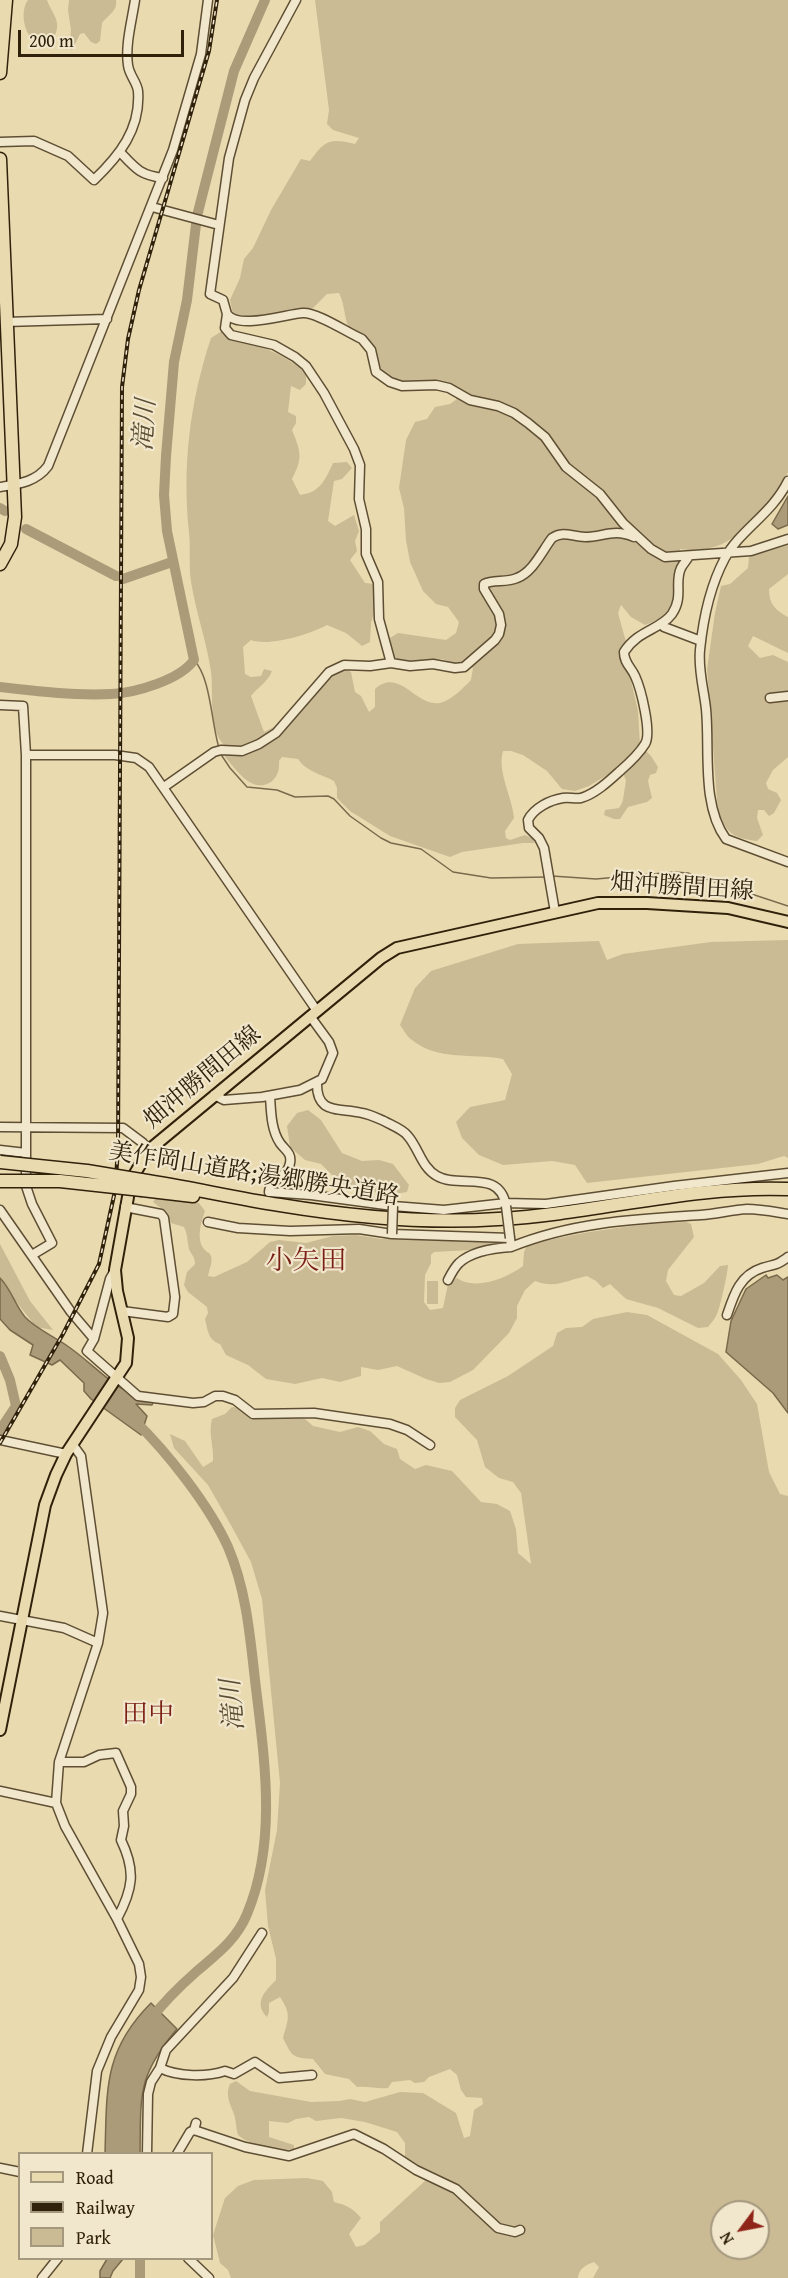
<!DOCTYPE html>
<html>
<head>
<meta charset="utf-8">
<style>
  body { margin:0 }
  #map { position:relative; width:788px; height:2278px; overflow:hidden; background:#eadab0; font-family:"Gentium Book Plus",serif }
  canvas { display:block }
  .legend { position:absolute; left:18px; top:2152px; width:195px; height:108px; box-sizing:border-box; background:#f1e7cc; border:2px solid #a4987f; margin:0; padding:8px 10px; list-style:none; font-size:18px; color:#30210b }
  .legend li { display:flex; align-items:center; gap:12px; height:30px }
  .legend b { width:30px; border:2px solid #a4987f }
  .north { position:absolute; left:710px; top:2200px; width:60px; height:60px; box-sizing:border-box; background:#f1e7cc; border:2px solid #a4987f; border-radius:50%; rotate:238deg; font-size:16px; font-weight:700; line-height:24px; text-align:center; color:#30210b }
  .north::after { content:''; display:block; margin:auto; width:21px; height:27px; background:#8f2418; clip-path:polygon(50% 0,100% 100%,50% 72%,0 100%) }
  .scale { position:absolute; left:18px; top:30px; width:166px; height:27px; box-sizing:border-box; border:3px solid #30210b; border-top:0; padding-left:8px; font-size:18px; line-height:21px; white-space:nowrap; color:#30210b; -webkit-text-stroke:4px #f1e7cc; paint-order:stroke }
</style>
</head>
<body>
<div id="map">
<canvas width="788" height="2278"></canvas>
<ul class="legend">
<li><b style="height:8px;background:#eadab0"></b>Road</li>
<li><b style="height:8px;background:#30210b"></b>Railway</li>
<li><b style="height:16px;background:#cabb94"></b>Park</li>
</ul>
<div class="north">N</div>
<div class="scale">200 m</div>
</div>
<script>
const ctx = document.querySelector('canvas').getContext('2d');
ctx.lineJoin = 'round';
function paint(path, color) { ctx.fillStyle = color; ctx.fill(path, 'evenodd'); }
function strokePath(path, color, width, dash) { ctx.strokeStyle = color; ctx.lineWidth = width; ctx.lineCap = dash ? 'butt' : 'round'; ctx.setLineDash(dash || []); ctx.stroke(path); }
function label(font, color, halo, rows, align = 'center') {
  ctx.font = font + ' "Gentium Book Plus","Noto Serif JP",serif'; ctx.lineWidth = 4.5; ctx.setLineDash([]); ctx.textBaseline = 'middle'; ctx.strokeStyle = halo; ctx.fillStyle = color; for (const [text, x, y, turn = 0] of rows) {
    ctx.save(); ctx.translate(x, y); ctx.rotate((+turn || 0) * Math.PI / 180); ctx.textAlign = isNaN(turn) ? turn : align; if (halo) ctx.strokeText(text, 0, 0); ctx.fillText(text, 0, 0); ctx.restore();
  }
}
const green = new Path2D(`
  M28,0H47C51,12 62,21 55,35H29C23,26 21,9 28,0Z
  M69,0H116C118,11 107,16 102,23L100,41L96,44L91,42L84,33L80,34L72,50L69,47L71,30L68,10Z
  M315,0H788V472C778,495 746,533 722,544C709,550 694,551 680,549C680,559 676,568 675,578C674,583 676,588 676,592C675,610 660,620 645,625L631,617L621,605L618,613L626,642L621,651V661L630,676L638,711L640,745L651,756L658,767L656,773L650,775L648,781L652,798L647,802L628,807L620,819H614L604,815L605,810L619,808C623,802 623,800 624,793C626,779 629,780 617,769L589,786L575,791L562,789L547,771L523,755L511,751H503C497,772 512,796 514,818L505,831L506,838L510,840L525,835L532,838L535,843H523L462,852L450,857L390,836L350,811L337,798V788L334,781C321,774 307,772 298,759L282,757L279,761C281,782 262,793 245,779C238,773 232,765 226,758L224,754L226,747C207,730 214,695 211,672C207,643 197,616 192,587C188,569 191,551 189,532C182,466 190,401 211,338L222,331C251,344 283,351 306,374V384L300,390L291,386L288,412L296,416V423L292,430C301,452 303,458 292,479L300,495C321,492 325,480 333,463L347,462L352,468L342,479L334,481L328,521L335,526L354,515L359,531L355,541L357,551L350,560L365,583L375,584V609L371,623L370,642L362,646L346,633L327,625C310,634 270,647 251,640L243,647L245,674L251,677L261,676L264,669L272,671C268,682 258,687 251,696L264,732L276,726L286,727L340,667L351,672L355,692L361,696L369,712L375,707V689C400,667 415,707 440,703C452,700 463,688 471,680L473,668L466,663H452L442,659L411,662L396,659L392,651L390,638L398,633L446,640L456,633L459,622L448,607L436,604L423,591L410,562L406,540L404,508L399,488L406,440L415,422L427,419L435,407L450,404L457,399C454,397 450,392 447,390C432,383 409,387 392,378C365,363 389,341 349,329C344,317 345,305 339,293L327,294L312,309L244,318L233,314L230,300L240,278L244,259L253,248L271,210L301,159L310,161C325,140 330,138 355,144L359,138L333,130L327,124L329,110Z
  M788,544V574L769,589C769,604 775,610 788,617V653L753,636L748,646L760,658L773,655L788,662V757L773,770L766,783L768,789L777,793L781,800L774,813L769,816L764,810H758L757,818L763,835L757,841C733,838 728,834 718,813L707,669L715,613L721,586L730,584L748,568L749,557Z
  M788,940V1158L784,1156L758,1164L587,1183L575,1165L552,1161L503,1165L479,1155L462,1138L456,1122L470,1107L505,1100L512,1074L503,1059C473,1053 437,1061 412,1040C407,1037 404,1030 400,1025L415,988L431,971L518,944L599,941L607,960L623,954L711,942Z
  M308,1110L321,1120L342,1153L362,1161L379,1160L393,1164L409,1185L407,1192L388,1195L348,1187L338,1181L321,1164L305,1160L290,1147L287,1126L297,1113Z
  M156,1198L199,1203L205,1211C201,1222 196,1239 204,1249C209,1255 208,1250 211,1256C213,1262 209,1270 208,1276L214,1277L247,1262L270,1242L279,1240L306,1243L333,1236L356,1235L381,1239L490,1240L492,1244L471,1250L434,1252L431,1255V1263L425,1275L424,1302L430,1310L443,1308L448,1284L457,1278C475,1291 507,1278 523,1266L524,1252L527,1245C581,1232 631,1224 686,1222L691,1224L694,1237L668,1270L666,1281L674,1295L681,1296L704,1283L720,1266L728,1265C728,1272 720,1308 717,1314C715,1319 711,1323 708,1327L698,1328L658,1308L626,1299L610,1284L603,1288L596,1281L587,1276C567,1280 556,1289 535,1281L525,1290L517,1306V1318L509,1333L473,1370L450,1382L439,1383L426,1379L397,1366L378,1370L361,1367V1376L340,1382L322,1378L295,1384L266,1379L248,1365L226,1355L220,1344C208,1340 208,1331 205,1319L208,1313L207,1307L188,1292L184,1285L187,1272L195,1264C195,1256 191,1255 189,1249C187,1241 188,1235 184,1227L171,1223L166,1212L153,1202Z
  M0,1244L30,1301L53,1330L36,1327L0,1281Z
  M427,1281H438V1304H427Z
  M627,1312L647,1315L718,1354L741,1380L757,1404L769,1472L780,1494L788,1496V2278H593L599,2267L594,2262C586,2265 579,2268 578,2278H231L228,2270L220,2263L213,2235L225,2198L238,2186L254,2180L307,2178L323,2181L332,2192L334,2202C346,2205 353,2208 361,2218L349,2234L356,2247L364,2245L380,2232V2222L425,2181L414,2171L405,2157V2143L397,2132L365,2122L341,2118L316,2121L309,2117L296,2119L288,2123L269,2121V2137L294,2145V2149C277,2153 251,2146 238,2135C236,2129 236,2120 234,2114C230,2104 225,2095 230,2084L236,2081L250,2091L311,2102L339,2101L350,2099L365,2102L400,2092L423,2093L456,2113L464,2138L470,2136L474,2110L483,2104L482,2098L466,2097L461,2090L457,2075L450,2069L429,2077L424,2082L415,2083L410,2080L392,2082L388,2088C377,2089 368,2086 357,2087L349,2079L325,2074L313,2059C292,2058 292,2056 283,2038C288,2019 292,2015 280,1997L269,2003V2012L267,2017C253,2003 265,1991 276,1980V1959L268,1926L265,1890L277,1830L280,1783L262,1599L251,1562L232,1527L208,1485L174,1448L170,1434L185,1441L203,1467L213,1461C214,1446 208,1434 212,1419L225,1414L232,1407L305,1419L313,1426L340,1432L358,1427L370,1431L384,1444L397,1449L400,1459L415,1469L426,1465L452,1471L481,1502L497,1504L510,1511L516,1529L518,1553L531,1564L521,1493L513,1482L499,1478L485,1467L477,1440L455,1417V1408L460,1400L508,1376L553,1346L557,1333L566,1328L582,1327L593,1319ZM722,2212H758V2248H722Z`);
const water = new Path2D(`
  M788,496V525L778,529L772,524Z
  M766,1275L768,1278L777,1275L783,1280L788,1277V1413L773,1393L726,1352L731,1321L746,1289Z
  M0,1278C11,1289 15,1305 25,1317C35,1328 53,1336 66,1345C96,1365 117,1395 154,1401L152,1405L136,1404L147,1416L141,1435L91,1399L84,1391V1383L60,1360L52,1365L30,1355L33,1345L10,1330L0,1319Z
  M151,2003L177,2029C137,2076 141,2095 140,2153H105C107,2090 103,2051 151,2003Z
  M107,2259H123L113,2271L110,2278H100V2271Z`);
const stream = new Path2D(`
  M194,660C211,678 211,722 219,748
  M220,753L230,768L247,787L277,790L295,797L328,796L334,799L350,816L381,838L391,843L421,849L453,872L491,878L547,877
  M552,876L596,879L674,872L688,873L788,906`);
const river = new Path2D(`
  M0,508L5,511
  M26,529L116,576
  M123,579L172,562
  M0,687C34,691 77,696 111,694C135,693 180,680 194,660L167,531L164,495L166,456L174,362L187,300L197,216L234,71L265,0
  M0,1356L10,1380L16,1406L0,1430
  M134,1420C167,1452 209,1505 228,1547C246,1589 250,1635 255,1680C264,1756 278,1840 247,1914C237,1939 217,1954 197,1971C180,1986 163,2003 150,2020
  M140,2278V2258`);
const minor = new Path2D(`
  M296,0L254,78L245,100L229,158L210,294L223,300L227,314L225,328L231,335L274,345L295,357L306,366L324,393L354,449L360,465L359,499L366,529V554L378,582L379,619L391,663
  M0,142L34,141L68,156L94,180C119,156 141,129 138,91C137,82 129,75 128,65C125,45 132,20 135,0
  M120,152C136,169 140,175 163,178
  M152,207L219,225
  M227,314C238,330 286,314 303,313C317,312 348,333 362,339L371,350L376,372L390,382L402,386L436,385L449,388L470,400L498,406L514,413L528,423L545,437L566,467L600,494L623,523L651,549L665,557L751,551L788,539
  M5,322L107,319
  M788,481C772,514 740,530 725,558C710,586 703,620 700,650C698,670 704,690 706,709C710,749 701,805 726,839L788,862
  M0,487C19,484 36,482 48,466L173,150L201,54L208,0
  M661,624L664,627L701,641
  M770,698L788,696
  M0,705L23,706L26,755V1186L32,1204L52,1243L32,1255
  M26,755H115L136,758L149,767L317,1011
  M164,787L214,752L221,750L242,751L259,744L276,733L329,672L344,665L370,666L391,663L410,666L433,664L455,668L464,667L495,640L499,634L501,625L499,614L484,589V584C493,579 506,583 517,578C533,572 542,551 552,538C564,530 572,537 585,537C604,537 613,528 634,537
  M555,912L544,848L539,838L529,828L528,820C534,808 550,800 563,798C569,797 575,799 581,798C595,794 609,781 620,771C628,764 639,754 645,744C652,733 641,689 635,676C631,667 624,663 624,652C638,630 660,630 672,614C684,596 674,583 681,568C683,564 687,560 689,556
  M317,1082C316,1116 340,1107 362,1113C369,1114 377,1118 384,1121C391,1125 402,1129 407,1135C419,1148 421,1167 437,1176C459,1189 500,1168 506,1206
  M214,1095L224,1100L262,1097L300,1090L322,1079L333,1053L329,1042L310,1016
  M270,1096C271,1111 271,1130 280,1143C285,1150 292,1153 290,1163C288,1178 270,1178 269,1192L311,1195L393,1206L444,1210L506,1203L546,1204L674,1186L788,1173
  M0,1127L123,1128L143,1143L149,1150
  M0,1150L26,1153
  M0,1210L71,1312L94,1339L87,1351L138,1396L193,1403L204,1402L215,1396H223L235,1400L253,1414L314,1413L390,1424L407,1430L430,1445
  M208,1222L238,1228L290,1231L359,1229L392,1234L510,1238L511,1247C495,1248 472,1251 459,1263C455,1267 451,1274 448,1280
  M511,1247C572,1222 637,1219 701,1215C716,1214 732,1210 747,1209C760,1209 775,1212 788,1214
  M122,1311L168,1317L173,1314L175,1297L164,1218L161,1214L125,1207
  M727,1315C734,1294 740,1275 762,1268C775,1264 776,1266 788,1257
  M94,1339L110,1279L115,1270
  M0,1440L66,1454
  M73,1445L81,1456L103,1613L98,1643L59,1762L56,1803L65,1826L117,1919L139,1964L141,1977L139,1990L111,2037L97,2071L87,2154
  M0,1616L64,1628L98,1643
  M59,1762H84L99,1755L116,1753L131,1787V1794L123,1811L124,1826L121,1840C136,1871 133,1889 117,1919
  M0,1791L56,1803
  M160,2068C178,2077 207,2077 225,2071L234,2074L255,2062L279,2078L312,2075
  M194,2130L245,2147L289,2156L354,2134L384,2149L416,2170L456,2189L498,2228L515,2232L520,2230
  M147,2154L148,2094L151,2082L160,2068L166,2050L233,1978L262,1933
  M177,2154L190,2132L194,2130L196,2123
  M0,2168L20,2172
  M188,2258L209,2278
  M42,2278L58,2258`);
const major = new Path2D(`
  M0,1730L45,1505L56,1475L66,1454L126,1363L128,1338L117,1291L115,1270L131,1180L149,1150L381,958L397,948L598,903H647L728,908L788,922`);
const highway = new Path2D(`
  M0,73L6,0
  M0,159L15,517L11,544L0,564
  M141,1180C188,1187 234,1198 280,1205C353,1217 425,1224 498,1219C595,1214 690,1185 788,1189
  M142,1190L193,1196`);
const rail = new Path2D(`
  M0,1443L63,1334L99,1264L115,1191L118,1149L122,387L128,339L139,290L209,51L217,0`);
const minorBridge = new Path2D(`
  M506,1206L510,1238
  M392,1234L393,1206`);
const highwayBridge = new Path2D(`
  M0,1162L87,1171L141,1180
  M0,1181H60L142,1190`);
const streetNames = [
  ["畑沖勝間田線",682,888,4],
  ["畑沖勝間田線",203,1078,-40],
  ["美作岡山道路;湯郷勝央道路",254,1175,9]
];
const waterNames = [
  ["滝川",146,425,-86],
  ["滝川",234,1705,-95]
];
const neighbourhoodNames = [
  ["田中",148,1715]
];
const quarterNames = [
  ["小矢田",306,1262]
];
paint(green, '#cabb94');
paint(water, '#ab9b78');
strokePath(water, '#7a6a4c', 1.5);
strokePath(stream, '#7a6a4c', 1.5);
strokePath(river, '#ab9b78', 10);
strokePath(minor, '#5e4f34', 11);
strokePath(major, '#30210b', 14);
strokePath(highway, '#30210b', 15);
strokePath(minor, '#f1e7cc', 8);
strokePath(major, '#eadab0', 10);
strokePath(highway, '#eadab0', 12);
strokePath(rail, '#30210b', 4);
strokePath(rail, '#f1e7cc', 1.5, [4.5]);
strokePath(minorBridge, '#5e4f34', 11, []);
strokePath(highwayBridge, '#30210b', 15, []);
strokePath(minorBridge, '#f1e7cc', 8);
strokePath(highwayBridge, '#eadab0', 12);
label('24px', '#30210b', '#f1e7cc', streetNames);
label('italic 26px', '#5b4c31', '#f1e7cc', waterNames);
label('26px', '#7a1f14', '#f1e7cc', neighbourhoodNames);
label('27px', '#7a1f14', '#f1e7cc', quarterNames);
</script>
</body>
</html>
